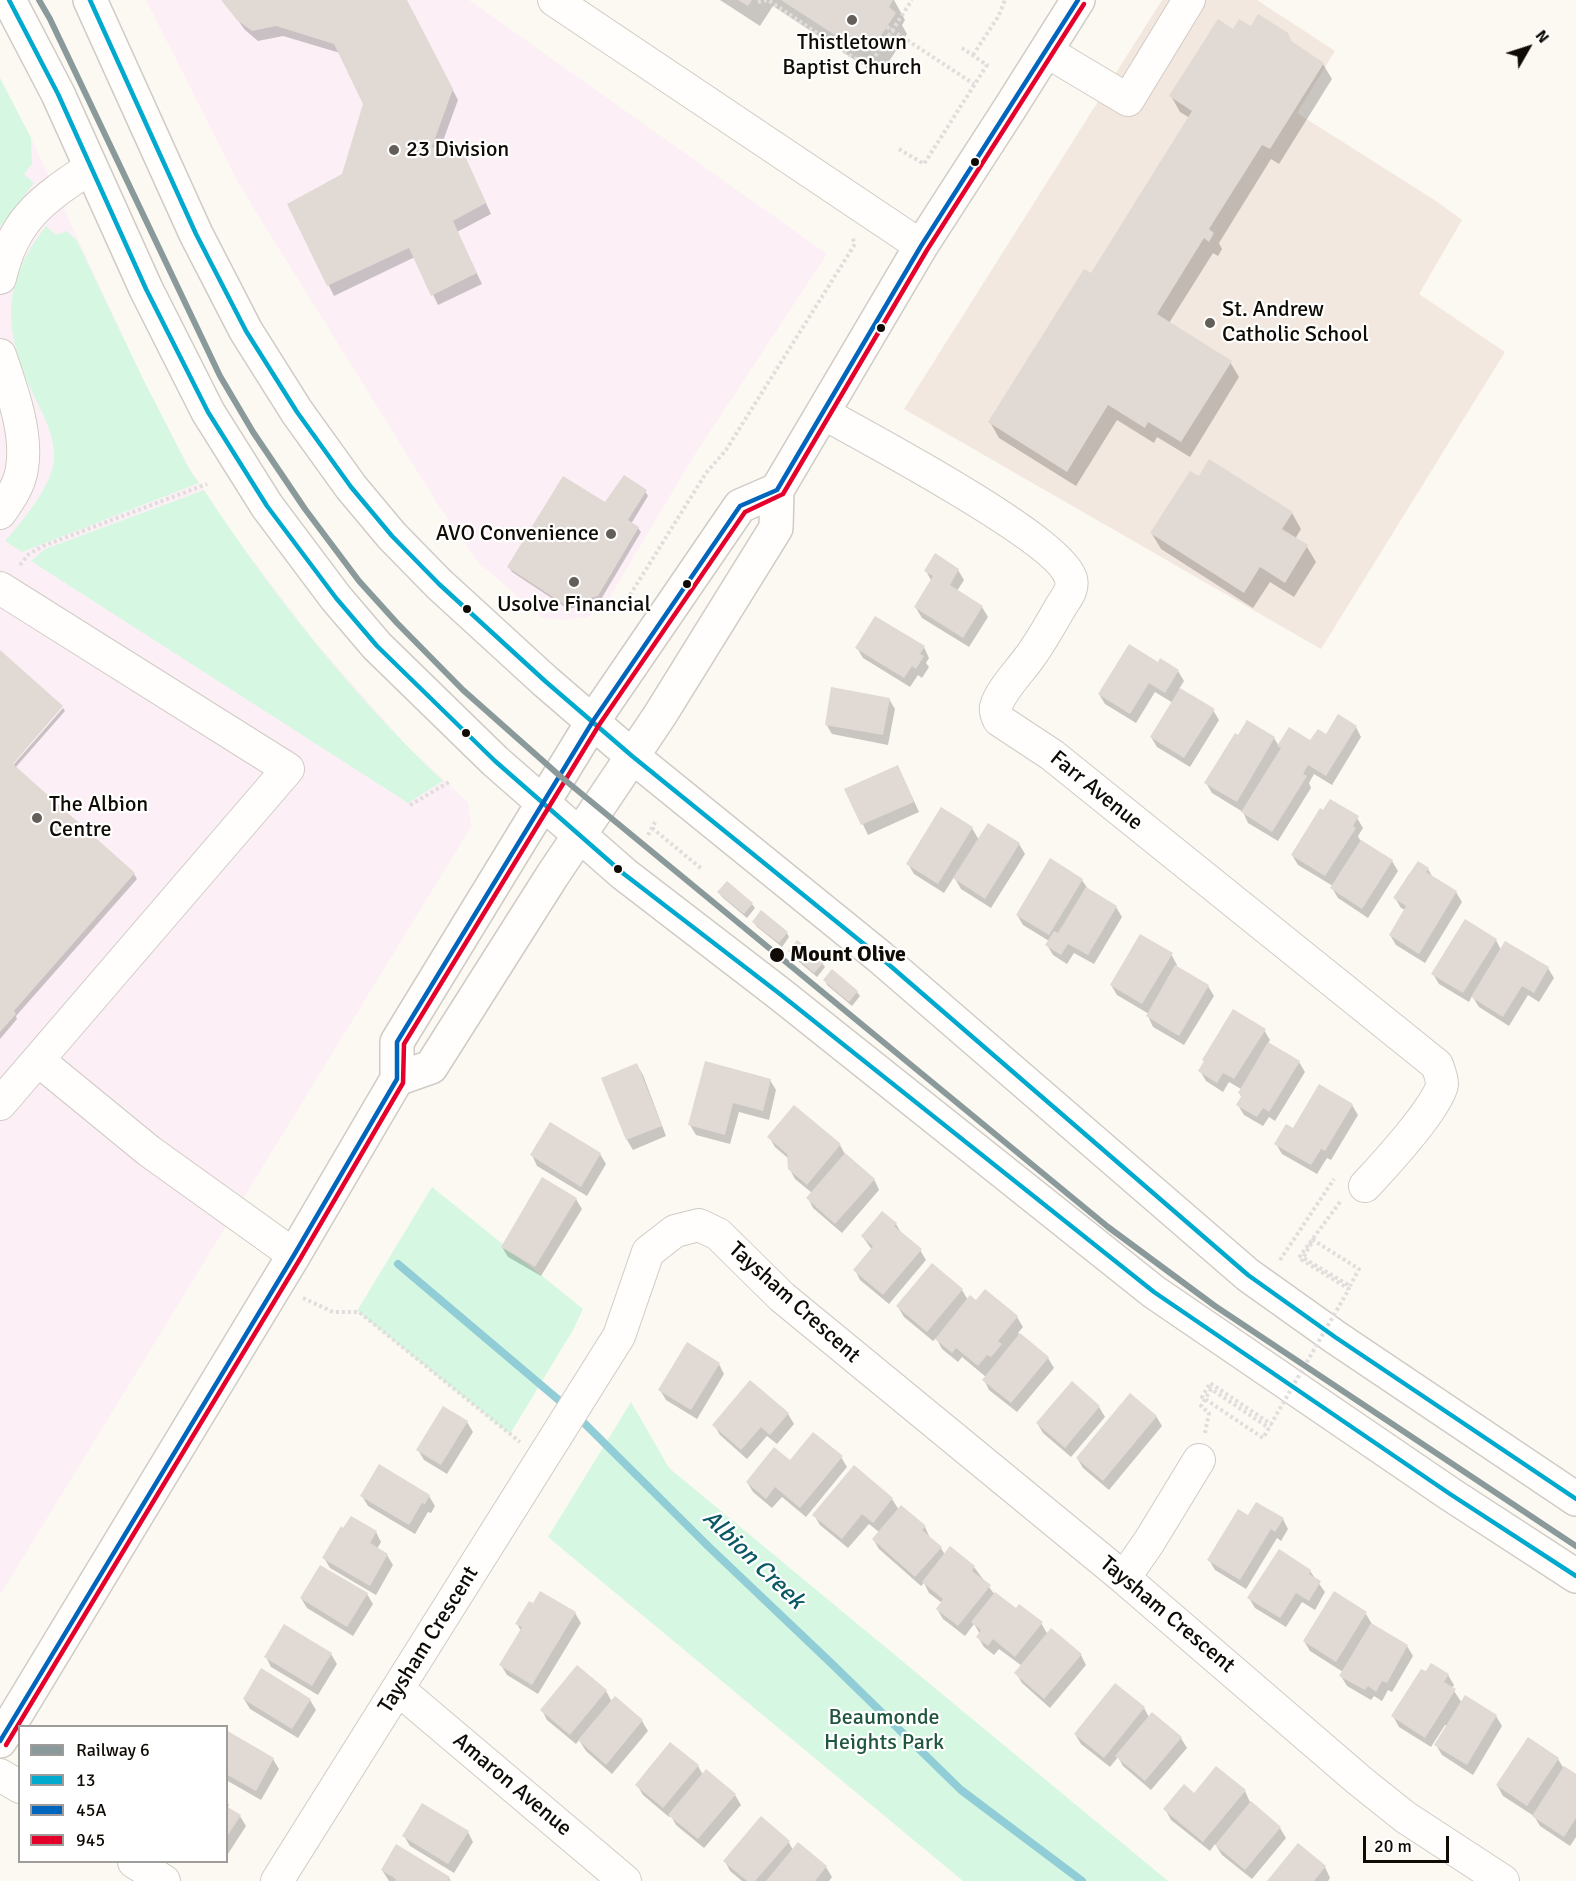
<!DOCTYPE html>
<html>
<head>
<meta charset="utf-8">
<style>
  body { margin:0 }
  #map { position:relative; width:1576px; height:1881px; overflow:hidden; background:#fcf8f2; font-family:Signika,sans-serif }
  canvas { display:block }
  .legend { position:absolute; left:18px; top:1725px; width:210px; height:138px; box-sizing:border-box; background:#fff; border:2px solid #9f9d9b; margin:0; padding:8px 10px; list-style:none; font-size:18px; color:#100b04 }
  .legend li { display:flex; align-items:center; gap:12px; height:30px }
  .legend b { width:30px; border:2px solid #9f9d9b }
  .north { position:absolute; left:1498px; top:18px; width:60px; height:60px; -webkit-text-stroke:4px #fff; paint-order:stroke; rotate:51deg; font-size:16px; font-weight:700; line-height:24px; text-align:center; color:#100b04 }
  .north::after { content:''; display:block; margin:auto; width:21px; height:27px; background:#100b04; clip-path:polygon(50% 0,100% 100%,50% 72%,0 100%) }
  .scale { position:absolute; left:1363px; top:1836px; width:86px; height:27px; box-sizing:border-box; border:3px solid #100b04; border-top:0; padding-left:8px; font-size:18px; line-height:21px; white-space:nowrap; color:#100b04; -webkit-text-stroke:4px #fff; paint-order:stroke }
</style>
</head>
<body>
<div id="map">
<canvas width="1576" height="1881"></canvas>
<ul class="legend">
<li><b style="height:8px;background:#8a999a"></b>Railway 6</li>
<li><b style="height:8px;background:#00a9ce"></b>13</li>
<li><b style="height:8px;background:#0065bd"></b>45A</li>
<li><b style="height:8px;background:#e4002b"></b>945</li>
</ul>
<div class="north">N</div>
<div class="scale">20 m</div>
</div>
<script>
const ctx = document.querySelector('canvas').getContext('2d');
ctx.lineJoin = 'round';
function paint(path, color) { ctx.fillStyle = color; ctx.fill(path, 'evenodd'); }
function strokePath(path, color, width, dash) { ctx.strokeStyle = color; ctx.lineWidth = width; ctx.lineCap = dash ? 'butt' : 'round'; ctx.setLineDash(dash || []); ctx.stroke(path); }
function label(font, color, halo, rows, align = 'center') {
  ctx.font = font + ' Signika,sans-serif'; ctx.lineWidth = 4.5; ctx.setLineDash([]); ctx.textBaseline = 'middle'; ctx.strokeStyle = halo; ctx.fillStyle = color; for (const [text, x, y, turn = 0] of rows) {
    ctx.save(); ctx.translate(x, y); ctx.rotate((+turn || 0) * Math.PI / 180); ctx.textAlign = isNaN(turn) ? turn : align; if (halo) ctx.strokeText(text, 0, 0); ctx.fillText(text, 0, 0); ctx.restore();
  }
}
const commercial = new Path2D(`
  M146,0H469L827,254L692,459L604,607L587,617L562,620L542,618L478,562L437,503L240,186Z
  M0,78L31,138L143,379L190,469L233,534L316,643L408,747L468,802L471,827L0,1595Z`);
const education = new Path2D(`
  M1162,0H1257L1335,51L1297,113L1436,201L1462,220L1419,294L1505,352L1321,649L904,409Z`);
const green = new Path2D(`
  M0,78L31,138L32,164L24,174L34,183L0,227Z
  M46,226L56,235L67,231L77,241L143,379L189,469L199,483L22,552L5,541C23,520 54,485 54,456C54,433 43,415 34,396C3,329 0,286 46,226Z
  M204,490C272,594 352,695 443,781L408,803L31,561L45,549Z
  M432,1187L583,1309L573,1330L510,1434L357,1311Z
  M631,1402L669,1468L1168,1881H963L548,1537Z`);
const shadow = new Path2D(`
  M223,0H405L458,100L439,152L465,157L491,214L457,232L482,284L438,305L415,257L334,296L289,205L344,175L364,104L340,53L283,36L258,41L245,30Z
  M720,0H894L905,20L902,25L907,34L884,69L875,63L870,70L773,6L760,26Z
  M1251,28L1287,34L1293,45L1323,64L1332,79L1279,164L1271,159L1219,243L1222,249L1218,256L1213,253L1169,323L1230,362L1239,377L1190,457L1157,437L1154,443L1117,420L1076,486L999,438L990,422L1091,275L1190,118L1180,112L1171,96L1234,31Z
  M1199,478L1292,513L1301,529L1295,539L1307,547L1316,562L1294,597L1270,582L1253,608L1161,549L1152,534Z
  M645,491L648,496L631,524L638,528L641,532L600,601L568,609L512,572L509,567L606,504Z
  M958,570L964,580L957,591L982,607L988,617L969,647L922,618L916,608L932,582L926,571Z
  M924,647L929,658L926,663L929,667L922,678L918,675L910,687L863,658L857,648Z
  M0,652L7,768L9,770L63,708L65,711L15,768L134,874L137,879L16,1016L17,1019L0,1039Z
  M1158,664L1178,671L1184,681L1179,689L1213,710L1219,720L1190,767L1157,747L1151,737L1173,703L1155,692L1136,723L1105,704L1099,694Z
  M889,699L895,709L888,745L832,734L826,724Z
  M1356,727L1361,737L1332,785L1314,774L1309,783L1311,788L1278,841L1248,823L1243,812L1212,793L1206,783L1274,738L1279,746L1311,742Z
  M903,777L919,812L868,835L846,789Z
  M1357,818L1363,828L1358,836L1360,840L1392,861L1398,871L1368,918L1338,898L1332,888L1333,886L1298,865L1292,855Z
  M989,825L1019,844L1025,854L991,908L961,889L954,877L944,893L914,874L908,864L972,828L979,840Z
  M1428,869L1433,878L1456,892L1462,902L1425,963L1396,945L1390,935L1405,910L1401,908L1395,898L1409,874Z
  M1082,880L1088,889L1116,907L1122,917L1094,964L1074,953L1067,964L1053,955L1047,945L1049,941L1023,925L1017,915Z
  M719,893L752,904L755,908L747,918L722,897Z
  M754,922L787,933L789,937L782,947L756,926Z
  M1496,940L1501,950L1548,968L1554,978L1539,1002L1528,995L1509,1026L1479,1007L1472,996L1469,1002L1439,984L1433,974Z
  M790,952L822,963L825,967L817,977L792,956Z
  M1171,954L1177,965L1176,967L1208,986L1214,996L1184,1045L1153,1027L1148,1016L1149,1014L1117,995L1111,985Z
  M825,980L857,992L860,996L852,1006L827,985Z
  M1264,1030L1270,1040L1268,1044L1299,1062L1305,1072L1275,1121L1269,1117L1263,1126L1244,1115L1238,1105L1242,1097L1239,1093L1241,1089L1229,1082L1223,1092L1206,1081L1200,1071Z
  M637,1065L643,1075L666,1136L633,1150L627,1140Z
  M770,1080L776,1090L769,1120L739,1112L730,1144L696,1135L690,1125Z
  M1352,1105L1358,1115L1331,1160L1327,1158L1317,1174L1282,1154L1276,1144L1294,1130Z
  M794,1107L840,1145L846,1156L874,1179L879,1190L842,1233L813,1208L808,1198L812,1193L795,1179L789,1168V1159L775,1147L769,1137Z
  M600,1154L606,1164L587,1196L537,1166L532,1155Z
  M576,1199L582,1209L541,1276L508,1257L502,1247Z
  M896,1224L902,1234L920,1250L926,1260L889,1304L860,1280L855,1270L872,1250L863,1237Z
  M962,1290L968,1300L1017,1317L1023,1327L1018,1333L1048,1358L1054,1368L1017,1412L989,1390L984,1380L986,1377L962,1357L958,1362L942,1349L936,1338L933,1341L904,1317L898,1307Z
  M719,1364L724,1374L697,1419L666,1400L660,1390Z
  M1099,1407L1105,1417L1071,1457L1043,1433L1037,1423Z
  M788,1414L794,1424L777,1444L767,1436L747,1459L720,1435L714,1425Z
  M1156,1416L1162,1426L1109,1490L1083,1468L1077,1458Z
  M467,1422L473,1432L447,1474L424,1460L418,1450Z
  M841,1457L847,1467L806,1517L782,1497L772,1508L753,1492L747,1482L790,1463Z
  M362,1496H429L435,1506L431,1513L428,1512L415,1534L368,1506Z
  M892,1499L899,1510L925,1527L930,1538L941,1548L945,1555L950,1549L974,1567L995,1595L1016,1610L1041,1623L1048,1635L1081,1655L1086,1665L1050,1708L1022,1683L1016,1673L1022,1666L999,1649L994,1655L984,1647L978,1637L980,1634L974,1624L965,1636L943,1619L937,1609L942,1603L929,1593L924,1583L921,1586L879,1549L873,1539L879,1532L869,1524L848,1548L820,1525L814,1515Z
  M1248,1517L1283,1519L1288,1529L1281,1541L1277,1538L1246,1589L1215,1570L1209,1560Z
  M376,1532L381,1542L377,1549L387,1555L393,1565L376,1595L330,1568L324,1558Z
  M1310,1571L1325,1592L1315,1610L1302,1602L1286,1627L1255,1608L1249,1598Z
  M1335,1593L1366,1614L1372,1624L1407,1646L1413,1656L1392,1692L1388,1690L1382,1701L1374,1696L1371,1700L1347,1686L1341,1676L1343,1672L1310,1651L1304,1641Z
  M367,1594L373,1604L353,1636L307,1608L301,1598Z
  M575,1613L581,1623L538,1694L507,1675L501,1665L521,1631L517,1624Z
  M331,1654L337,1664L318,1695L271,1667L266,1657Z
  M1448,1675L1454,1685L1452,1688L1462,1703L1496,1716L1502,1726L1473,1775L1442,1755L1436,1745L1447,1726L1445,1725L1431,1747L1399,1727L1393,1716Z
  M606,1691L612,1702L615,1698L642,1721L648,1731L612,1774L586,1751L579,1740L576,1744L547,1720L542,1710Z
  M244,1699L310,1700L316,1710L298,1738L250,1709Z
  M1144,1708L1149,1717L1181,1738L1187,1748L1151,1790L1123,1766L1118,1757L1110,1767L1081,1744L1075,1734Z
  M226,1731L273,1759L279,1769L261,1800L226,1780Z
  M1529,1739L1558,1759L1564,1769L1576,1776V1837L1570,1846L1540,1826L1534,1816L1503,1796L1497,1785Z
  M698,1766L703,1775L735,1795L741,1805L704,1848L676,1825L671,1816L669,1817L643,1795L637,1785Z
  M1245,1791L1250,1802L1280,1828L1286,1838L1252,1879L1222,1855L1215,1844L1210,1851L1171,1820L1165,1809L1194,1795Z
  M226,1799L229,1805L227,1808L240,1816L246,1826L226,1857Z
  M468,1832L473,1842L454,1873L410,1846L404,1836Z
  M788,1841L793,1850L798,1844L826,1867L832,1877L829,1881H742L730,1871L725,1861Z
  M1325,1867L1330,1878L1328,1881H1269Z
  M382,1870L449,1878L451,1881H389Z`);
const stream = new Path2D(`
  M398,1264L567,1407
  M577,1416L709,1547L831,1663L961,1790L1082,1881`);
const building = new Path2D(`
  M221,0H407L453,89L432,147L444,152L460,145L486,203L453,221L477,273L431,296L409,248L327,286L287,204L342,174L363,104L334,44L276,26L252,31L237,20Z
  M738,0H752L748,6Z
  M781,0H893L889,7L896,13L872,49L863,43L858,50Z
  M1258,14L1288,33L1291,41L1324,63L1270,149L1262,145L1209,229L1214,233L1209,242L1204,238L1157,314L1232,361L1181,442L1148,422L1145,428L1108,405L1067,472L988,422L1084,269L1091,273L1192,111L1169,96L1218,19L1233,29L1239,19L1251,26Z
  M1209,459L1293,512L1282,529L1308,545L1285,583L1260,567L1244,593L1150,533L1190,471L1199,476Z
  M624,475L647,490L628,520L639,527L598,596L565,605L507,567L563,476L605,502Z
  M935,553L959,569L950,585L983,606L963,638L914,607L933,576L924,571Z
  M875,616L925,646L920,654L924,656L916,669L912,666L904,678L855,648Z
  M1129,644L1158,662L1160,658L1179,670L1165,693L1149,683L1130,714L1098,694Z
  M0,650L63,706L13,764L135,873L14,1011L16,1014L0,1032Z
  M831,687L890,698L883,735L825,725Z
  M1180,688L1215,709L1184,758L1150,737Z
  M1338,714L1357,726L1326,776L1308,765L1303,774L1307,776L1272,832L1241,812L1281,748L1277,746L1289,727L1310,740L1318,729L1326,734Z
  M1247,720L1275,737L1237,802L1204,783L1235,733L1238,735Z
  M898,765L914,802L861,825L844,789Z
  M1330,799L1359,816L1353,826L1356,828L1325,876L1291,855L1320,808L1323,810Z
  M941,807L973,827L938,884L906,864Z
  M988,823L1020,843L985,899L953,878Z
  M1361,840L1393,860L1362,909L1330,888Z
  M1050,858L1083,879L1049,935L1016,915Z
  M1418,861L1429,868L1426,872L1457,891L1419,954L1389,935L1406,906L1393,898Z
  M727,881L753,903L744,914L717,892Z
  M1086,887L1117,906L1088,955L1068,944L1061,955L1045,945L1054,931L1058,933Z
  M761,910L788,932L779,943L752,922Z
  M1465,919L1497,939L1463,993L1431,974Z
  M1140,934L1173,953L1142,1004L1110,985Z
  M797,940L824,962L814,973L788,951Z
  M1505,941L1549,967L1534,993L1522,986L1503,1017L1471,997Z
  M1175,965L1209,985L1179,1036L1146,1016Z
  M832,969L858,991L849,1002L823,980Z
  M1233,1009L1266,1029L1234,1079L1223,1073L1217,1083L1198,1071L1204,1061L1202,1060Z
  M1268,1042L1300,1061L1269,1112L1263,1108L1257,1117L1236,1105L1242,1095L1238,1093Z
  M705,1061L771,1079L763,1111L733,1103L725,1135L688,1125Z
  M637,1063L662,1126L626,1140L601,1078Z
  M1319,1084L1353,1104L1325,1151L1321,1149L1311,1165L1274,1144L1286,1124L1293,1128Z
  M794,1105L841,1144L807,1185L788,1169L787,1154L767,1137Z
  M550,1122L601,1153L581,1187L530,1155Z
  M845,1153L875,1179L835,1224L806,1198Z
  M542,1177L577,1198L535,1267L501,1247Z
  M882,1211L897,1223L894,1226L922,1249L883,1295L853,1270L873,1246L861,1236Z
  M932,1263L963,1289L927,1332L896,1306Z
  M985,1289L1018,1316L998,1341L1002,1344L991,1357L987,1355L978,1366L956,1348L952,1353L935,1339L970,1295L976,1300Z
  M1020,1333L1049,1357L1011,1403L982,1380Z
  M687,1342L720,1363L691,1410L658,1390Z
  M750,1380L789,1413L770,1435L761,1427L741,1450L712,1425Z
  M1072,1381L1100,1406L1065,1448L1036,1423Z
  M1130,1393L1157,1416L1103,1481L1076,1458Z
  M443,1406L468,1421L441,1465L416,1450Z
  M813,1432L843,1456L800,1508L775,1487L766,1499L746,1482L774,1447L790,1460Z
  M379,1464L430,1495L425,1504L422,1503L409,1525L360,1496Z
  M854,1465L893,1498L873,1523L862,1514L842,1539L812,1515Z
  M1256,1502L1284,1518L1275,1532L1271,1529L1240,1580L1207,1560L1238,1509L1248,1515Z
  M901,1505L926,1526L922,1530L942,1547L915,1577L872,1539Z
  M351,1516L377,1531L370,1543L388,1554L370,1586L322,1558L341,1526L343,1528Z
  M950,1546L975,1566L972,1571L991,1585L958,1626L936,1609L943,1599L922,1582Z
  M1279,1549L1311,1570L1309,1574L1321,1581L1309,1601L1296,1593L1280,1618L1247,1598Z
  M320,1565L368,1593L347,1627L300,1598Z
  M540,1591L576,1612L532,1685L499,1665L522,1627L515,1624L529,1601L533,1603Z
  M1334,1591L1367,1612L1336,1662L1303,1641Z
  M995,1592L1016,1608L1019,1604L1043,1622L1015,1657L993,1639L988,1646L976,1637L981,1630L971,1622Z
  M1371,1623L1408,1645L1387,1683L1382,1681L1376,1692L1368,1686L1365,1690L1339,1676Z
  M284,1624L332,1653L312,1686L264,1657Z
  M1051,1628L1082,1654L1044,1699L1014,1673Z
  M1431,1663L1449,1674L1444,1682L1456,1689L1425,1738L1391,1716L1421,1669L1426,1671Z
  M577,1665L607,1690L570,1735L540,1710Z
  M261,1668L311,1699L292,1729L243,1699Z
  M1115,1683L1145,1707L1104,1758L1074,1734Z
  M1465,1695L1497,1715L1467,1765L1434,1745Z
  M615,1696L643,1720L606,1765L578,1740Z
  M1152,1712L1182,1737L1145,1781L1115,1756Z
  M226,1730L274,1758L256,1791L226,1774Z
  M1528,1737L1559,1758L1527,1806L1496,1785Z
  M670,1742L699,1765L663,1808L635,1785Z
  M1216,1766L1246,1790L1203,1842L1163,1809L1184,1784L1194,1793Z
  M1564,1766L1576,1774V1818L1564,1837L1532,1816Z
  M706,1769L736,1794L698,1839L668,1815Z
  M1251,1801L1281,1827L1245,1870L1215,1845Z
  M422,1803L469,1831L448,1864L402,1836Z
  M226,1806L241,1815L226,1838Z
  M761,1816L790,1841L755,1881H747L723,1861Z
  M798,1842L827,1866L815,1881H766Z
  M1298,1843L1326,1866L1314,1881H1267Z
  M396,1844L450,1877L448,1879L451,1881H395L396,1879L381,1870Z`);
const path = new Path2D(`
  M758,2L768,0L854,58L865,62L874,58L912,0
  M887,27L974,84
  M973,55L998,17L1005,0
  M899,149L924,164L987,65L962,48
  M20,565L29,554L43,546L207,484
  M630,595L706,473L726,450L855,244L852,237
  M410,805L451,781
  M652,828L703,870
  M648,835L655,822
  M1340,1202L1300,1256L1350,1286
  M1280,1260L1334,1179
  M303,1298L333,1312H359L520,1442
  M1205,1433L1209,1413L1201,1406L1211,1389L1269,1428`);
const minor = new Path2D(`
  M554,0L921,246
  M1046,51L1128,100L1189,0
  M0,278C14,218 42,200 91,167
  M0,355C11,388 28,432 22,468C20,485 9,500 0,513
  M823,413C866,437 1061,540 1071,579C1074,590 1065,599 1060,608C1050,625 1041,642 1029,658C1019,672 1000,691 996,707C995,712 997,716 999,720L1052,755L1437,1065C1439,1071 1442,1078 1442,1084C1440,1105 1381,1169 1365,1186
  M0,588L288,769L0,1104
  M38,1060L149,1151L294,1255
  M1124,1578L1149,1542L1199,1460
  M398,1689L625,1881
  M0,1775L20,1787
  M134,1862L164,1881
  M277,1881L619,1336L648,1252L675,1231L699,1225L718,1234L782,1297L1124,1578L1360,1781L1405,1817L1503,1881`);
const major = new Path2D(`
  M9,0L58,94L146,289L208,412L267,506L336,598L377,646L495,761L624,874L780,994L1154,1292L1450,1494L1576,1576
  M90,0L196,234L246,331L297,412L351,487L392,536L439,584L545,681L632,756L880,957L1248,1275L1335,1337L1576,1499
  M397,1079L431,1067L552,876L660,715L776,528L777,490L921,246L1010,108L1078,0
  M0,1741L294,1255L397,1079V1042L593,721L740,506L777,490`);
const pathBridge = new Path2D(`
  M1269,1428L1263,1438L1202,1397L1210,1383L1271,1424L1349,1289L1302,1260L1313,1240L1359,1269L1350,1286`);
const bus1 = new Path2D(`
  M9,0L58,94L146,289L208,412L267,506L336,598L377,646L495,761L624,874L780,994L1154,1292L1450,1494L1576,1576
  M90,0L196,234L246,331L297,412L351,487L392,536L439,584L545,681L632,756L880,957L1248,1275L1335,1337L1576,1499`);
const bus2 = new Path2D(`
  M0,1741L294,1255L397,1079V1042L593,721L740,506L777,490L921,246L1078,0`);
const bus3 = new Path2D(`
  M6,1745L300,1259L403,1083L404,1044L599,725L745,512L783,494L927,250L1084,4`);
const rail1 = new Path2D(`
  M39,0L50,19L220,376L253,432L305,509L359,581L397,623L463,690L560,776L1108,1227L1215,1306L1576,1546`);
const markers = [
  [852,20,6,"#635e57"],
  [394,150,6,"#635e57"],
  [975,162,5,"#100b04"],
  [1210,323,6,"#635e57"],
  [881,328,5,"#100b04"],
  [611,534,6,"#635e57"],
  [574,582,6,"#635e57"],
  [687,584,5,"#100b04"],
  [467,609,5,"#100b04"],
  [466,733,5,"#100b04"],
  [37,818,6,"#635e57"],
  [618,869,5,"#100b04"],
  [777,955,8,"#100b04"]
];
const poiNames = [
  ["Thistletown",852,43,"center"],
  ["Baptist Church",852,68,"center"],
  ["23 Division",406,150],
  ["St. Andrew",1222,310],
  ["Catholic School",1222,335],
  ["AVO Convenience",599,534,"right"],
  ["Usolve Financial",574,605,"center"],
  ["The Albion",49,805],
  ["Centre",49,830]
];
const streetNames = [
  ["Farr Avenue",1096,791,39],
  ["Taysham Crescent",794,1303,42],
  ["Taysham Crescent",1167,1615,40],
  ["Taysham Crescent",429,1640,-58],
  ["Amaron Avenue",512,1785,40]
];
const stopNames = [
  ["Mount Olive",790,955]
];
const parkNames = [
  ["Beaumonde",884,1718],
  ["Heights Park",884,1743]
];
const waterNames = [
  ["Albion Creek",753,1560,44]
];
paint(commercial, '#fcf0f6');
paint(education, '#f3e8df');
paint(green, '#d6f8e2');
paint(shadow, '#0003');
strokePath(stream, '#91cdd6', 8);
paint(building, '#e0d9d4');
strokePath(minor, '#d0cbc4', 34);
strokePath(major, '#d0cbc4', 36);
strokePath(path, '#e0dedd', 4, [3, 3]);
strokePath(minor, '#fffefd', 32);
strokePath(major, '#fffefd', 33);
strokePath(pathBridge, '#e0dedd', 4, [3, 3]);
strokePath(bus1, '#00a9ce', 4.5);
strokePath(bus2, '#0065bd', 4.5);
strokePath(bus3, '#e4002b', 4.5);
strokePath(rail1, '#8a999a', 6);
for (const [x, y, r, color] of markers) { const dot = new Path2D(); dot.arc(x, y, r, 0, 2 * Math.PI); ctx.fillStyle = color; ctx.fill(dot); strokePath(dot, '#fff', 2); }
label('22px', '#100b04', '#fff', poiNames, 'left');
label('22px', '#100b04', '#fff', streetNames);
label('bold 22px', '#100b04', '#fff', stopNames, 'left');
label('22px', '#21563e', '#fff', parkNames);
label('italic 24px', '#0a5864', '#fff', waterNames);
</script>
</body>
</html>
